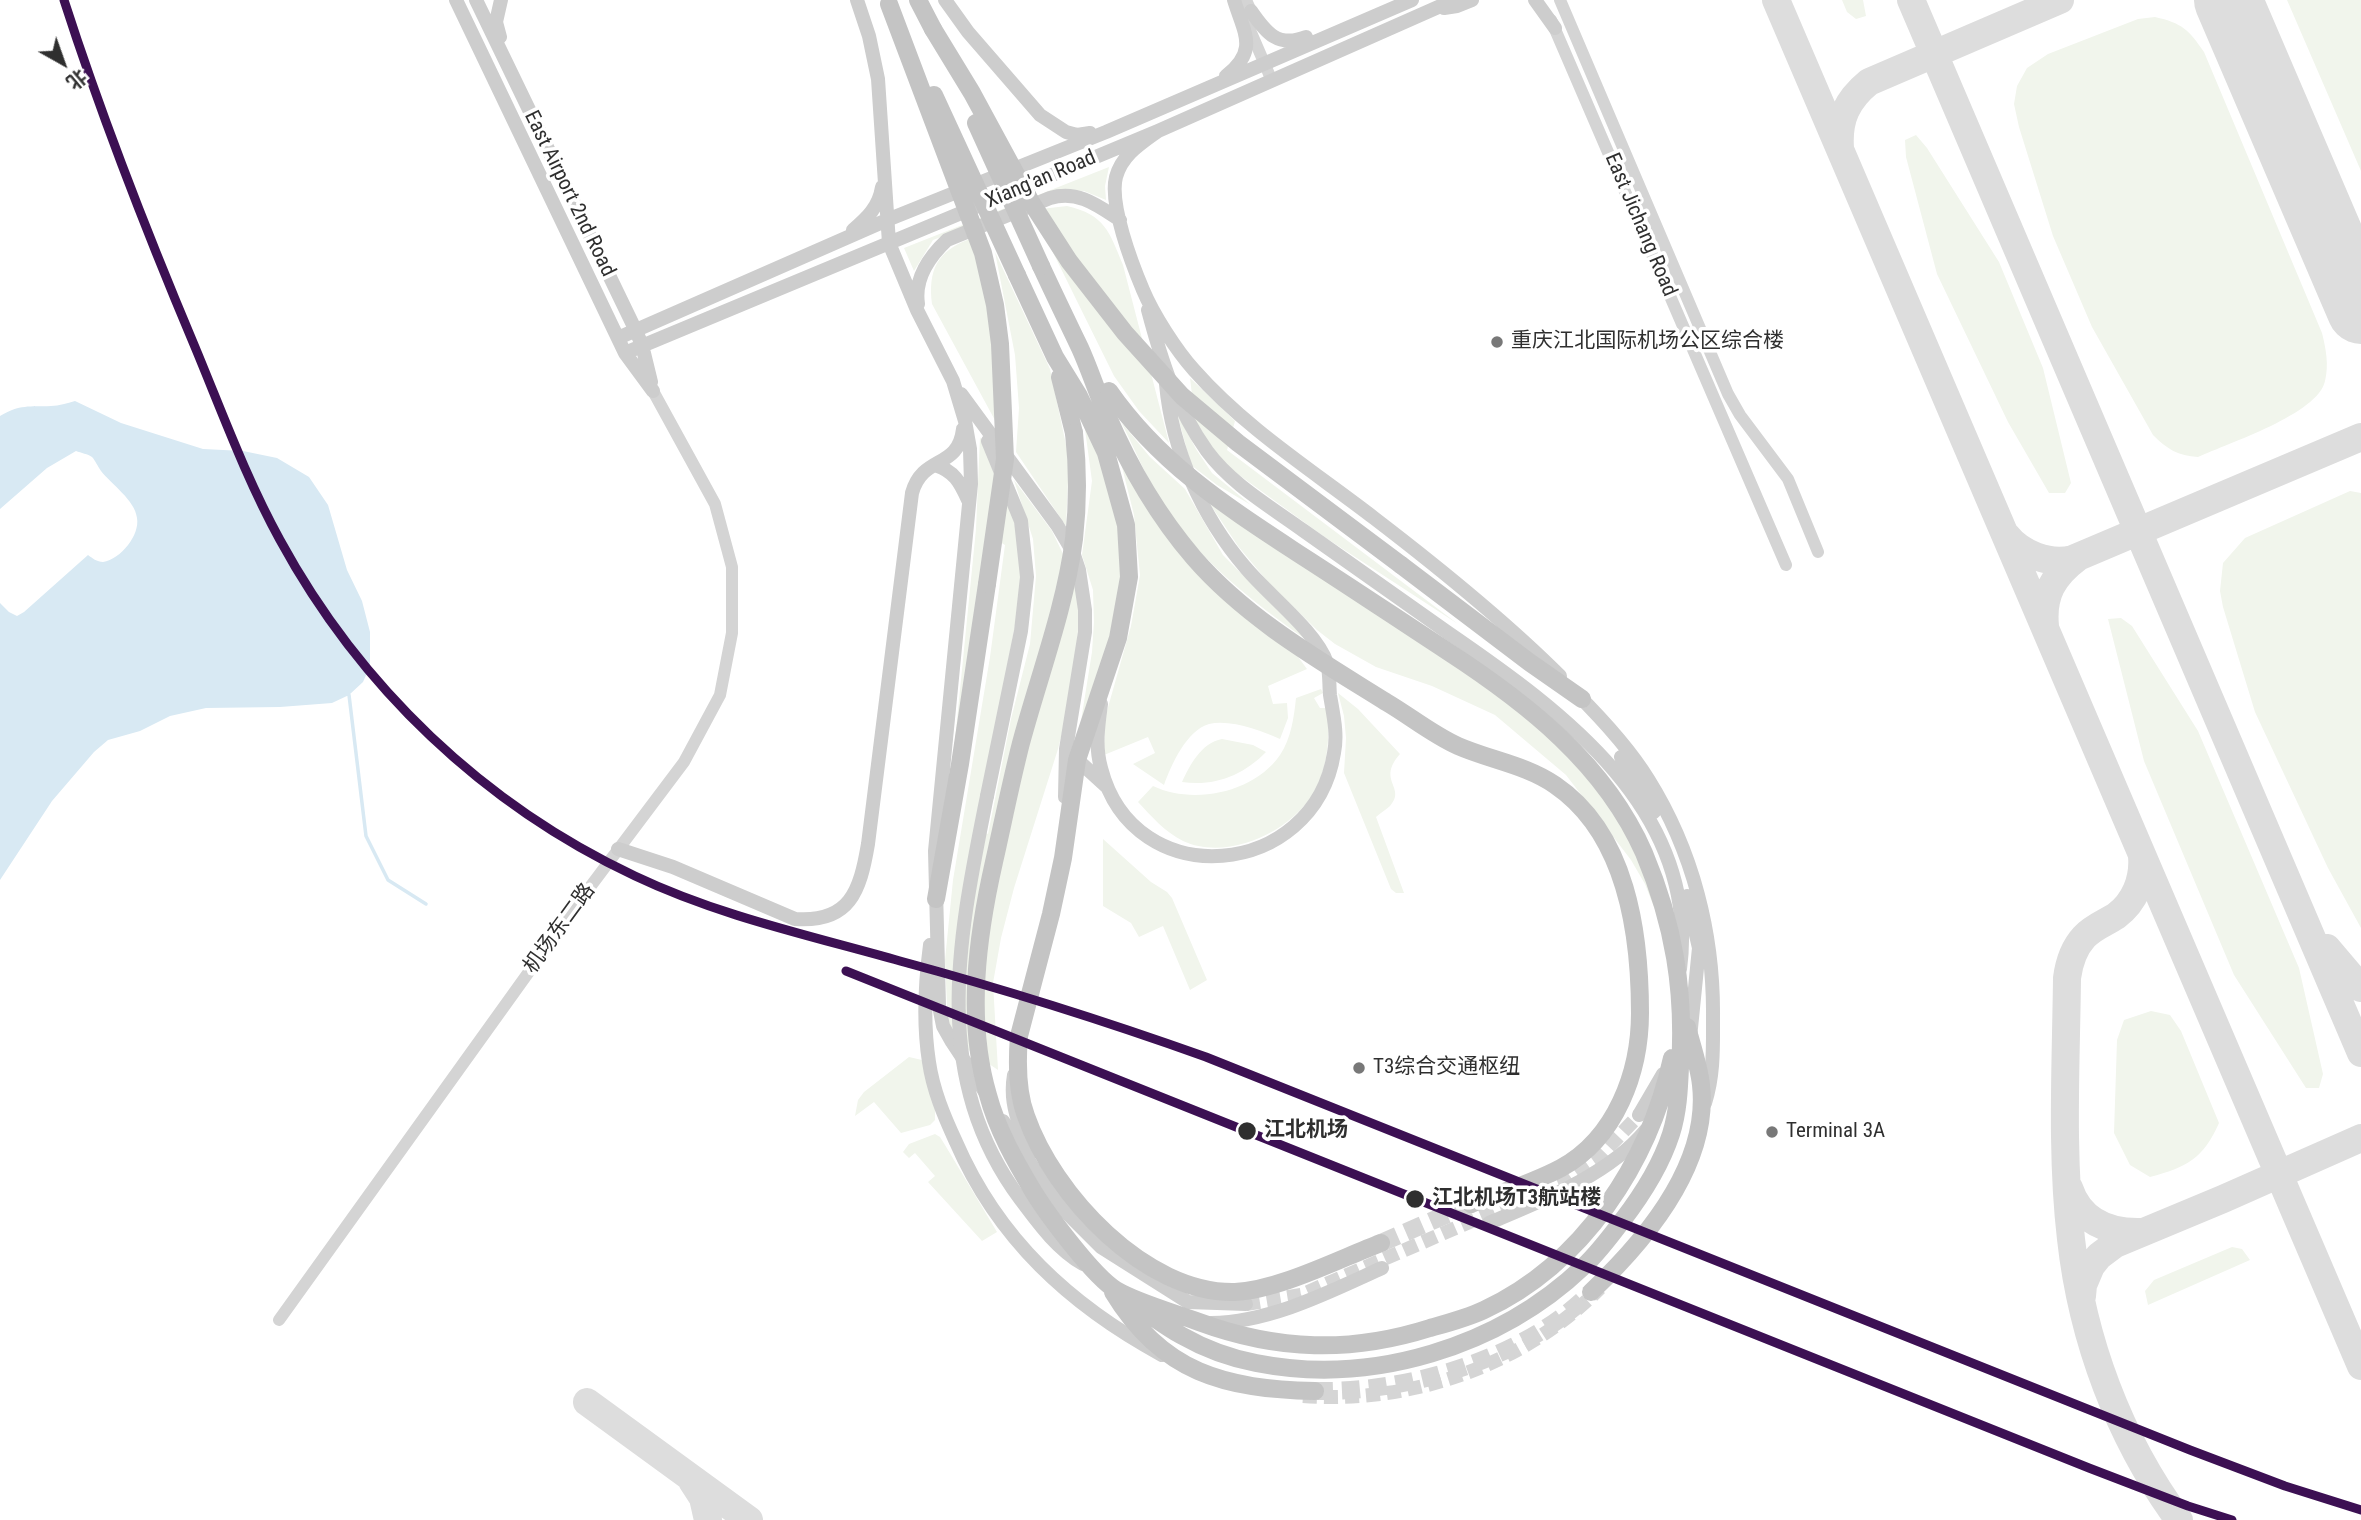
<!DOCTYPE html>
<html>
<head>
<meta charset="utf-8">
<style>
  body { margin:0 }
  #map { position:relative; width:2361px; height:1520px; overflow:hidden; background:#fff; font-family:"Roboto Condensed","Noto Sans SC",sans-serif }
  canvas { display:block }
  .north { position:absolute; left:28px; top:28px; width:70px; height:70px; -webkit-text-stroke:5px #fff; paint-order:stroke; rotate:140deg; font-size:19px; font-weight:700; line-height:28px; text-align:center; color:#2f2f2f }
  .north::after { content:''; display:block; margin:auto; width:24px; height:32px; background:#2f2f2f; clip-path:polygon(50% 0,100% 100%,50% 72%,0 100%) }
</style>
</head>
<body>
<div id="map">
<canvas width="2361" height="1520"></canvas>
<div class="north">北</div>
</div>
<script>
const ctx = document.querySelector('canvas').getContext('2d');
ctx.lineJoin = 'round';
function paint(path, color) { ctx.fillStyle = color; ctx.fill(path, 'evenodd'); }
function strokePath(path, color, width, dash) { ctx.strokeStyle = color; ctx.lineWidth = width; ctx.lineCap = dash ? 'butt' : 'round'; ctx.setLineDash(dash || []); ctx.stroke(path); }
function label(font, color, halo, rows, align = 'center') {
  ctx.font = font + ' "Roboto Condensed","Noto Sans SC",sans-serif'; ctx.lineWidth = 7; ctx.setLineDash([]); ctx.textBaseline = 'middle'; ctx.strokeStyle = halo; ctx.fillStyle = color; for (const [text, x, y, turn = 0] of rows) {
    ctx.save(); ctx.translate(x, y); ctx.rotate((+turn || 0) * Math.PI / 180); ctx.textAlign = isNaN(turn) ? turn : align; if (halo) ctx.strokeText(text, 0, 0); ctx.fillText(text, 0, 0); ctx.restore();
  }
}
const green = new Path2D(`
  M1842,0H1863L1866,16L1856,19L1847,12Z
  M2287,0H2361V171Z
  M2155,17C2182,23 2189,30 2204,52L2322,333C2326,349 2329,365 2325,381C2318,414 2229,443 2198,457C2178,456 2167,449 2153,435L2092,327L2053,236L2019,127L2014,104L2017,86L2027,68L2048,54L2138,19Z
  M1916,135L1927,148L1999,262L2043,368L2071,483L2065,493H2049L2008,422L1937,274L1906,157L1905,140Z
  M1109,167L1105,186L1106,200L1084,191L1064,190L933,240L914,271L904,248Z
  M1067,206C1105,215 1109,231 1123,265L1169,443L1139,411L1114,376L1033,212L1041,209Z
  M970,239L982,281L995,353L997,424L932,304C928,270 937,251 970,239Z
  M995,252L1050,369L1069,459L1066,526L1016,452L1019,408L1015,355Z
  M1190,378L1235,421L1227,450L1458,624L1326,538L1228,467L1211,447L1195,420Z
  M1177,413L1196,449L1212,473L1251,505L1217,485L1191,465Z
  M1105,421L1148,506L1293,650L1307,669L1268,686L1273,704L1287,703L1288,718L1280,739C1261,731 1231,719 1209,724C1187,730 1171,765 1164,785L1133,764L1155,753L1148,737L1104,755L1105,718L1131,626L1140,575L1134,515L1122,467Z
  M1084,422L1089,424L1120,517L1121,603L1095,688L1081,721L1092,652L1094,622L1093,590L1082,555L1092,481Z
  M1121,422L1150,457L1185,489L1223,555L1308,641C1252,601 1196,559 1160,499C1145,475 1134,447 1121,422Z
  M980,437L1011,502L1024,578L976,829L988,834L1011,719L1030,644L1036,576L1033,539L1014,480L1052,531L1076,581L1079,612L1075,681L1058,749L1014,888L1001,938L993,983L998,1070L958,1043L948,1028L945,960L953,880L990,657L1005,545L988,535L952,770L976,529Z
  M2350,491L2361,493V928L2328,868L2255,712L2223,607L2220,591L2223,563L2245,538Z
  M1210,504L1497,694C1565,747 1614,798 1649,878C1654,891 1656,907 1659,920L1645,884L1631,860L1566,775L1495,715L1432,686L1376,667L1335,644L1317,630L1268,582L1238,546Z
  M2121,618L2132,626L2198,731L2299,968L2323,1074L2319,1088H2306L2234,975L2144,761L2108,619Z
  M1321,689L1323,693L1314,698L1320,708H1328C1329,736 1329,761 1317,787C1295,831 1228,862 1183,841C1165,832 1151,816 1138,802L1153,786C1193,805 1254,793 1280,755C1291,739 1294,717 1296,698Z
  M1338,693L1358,709L1400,754C1376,781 1407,787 1390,806C1386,810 1380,813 1376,817L1404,893H1396L1391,889L1344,773L1346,738L1344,716Z
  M1222,739L1253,745L1266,752C1244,775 1214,787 1182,782C1190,765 1201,743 1222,739Z
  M1103,839L1151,882L1167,892L1172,898L1207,980L1190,990L1163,926L1139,937L1131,923L1103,906Z
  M2151,1011L2170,1015L2181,1031L2219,1123C2203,1159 2187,1167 2150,1177L2130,1165L2114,1133L2117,1040L2124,1020Z
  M909,1057L922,1060L935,1109V1120L930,1125L901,1133L874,1102L855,1116L858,1100L864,1092Z
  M935,1134L940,1137L945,1145L997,1232L982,1241L928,1182L935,1176L915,1153L909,1158L903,1152L909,1144Z
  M2232,1247L2242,1249L2250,1260L2148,1305L2145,1291L2154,1280Z`);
const water = new Path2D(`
  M75,401L121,423L203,449L243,451L277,458L309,477L328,505L347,570L362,601L370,632V666L363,682L349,695L332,703L280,707L206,708L170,716L140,731L108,740L94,752L52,801L0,880V603L9,612L17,616L24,612L88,555C92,558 97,562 103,562C121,559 140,535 137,518C135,500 111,484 101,471C98,467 95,460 92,457C88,454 81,453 76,451L47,468L0,509V416C20,404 29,407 51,406C59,406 67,403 75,401Z`);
const stream = new Path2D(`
  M347,694L349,695L366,836L388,880L426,904`);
const taxiway = new Path2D(`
  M1776,0L2361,1366
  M1911,0L2361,1053
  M2222,0L2235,16
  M1840,148C1838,119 1847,100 1869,82L2060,0
  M2006,535C2021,554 2049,565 2073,559L2361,437
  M2045,626C2042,595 2053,576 2077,558
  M2142,856C2144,879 2135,902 2116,916C2105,923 2093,927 2084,937C2073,949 2069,963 2067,978C2066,1065 2061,1153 2071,1239C2082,1339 2119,1439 2179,1520
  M2327,948L2361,988
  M2069,1188C2080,1221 2108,1233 2141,1232
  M2082,1296L2083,1285L2091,1266L2099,1256L2115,1244L2223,1199L2361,1138
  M587,1402L749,1520
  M692,1481L703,1498L708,1520`);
const runway = new Path2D(`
  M2228,0L2361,310`);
const secondaryTunnel = new Path2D(`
  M1246,1304L1301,1295L1564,1181L1603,1153L1639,1115
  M1303,1396C1410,1404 1523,1366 1600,1288`);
const trunkTunnel = new Path2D(`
  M1381,1243L1471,1204
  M1315,1391C1407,1393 1525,1359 1591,1292`);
const tertiary = new Path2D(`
  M1246,0L1255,20
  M1560,0L1728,394L1740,415L1788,479L1818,552
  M1551,20L1786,565
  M1247,23L1272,81
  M279,1320L587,891L684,762L720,695L732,633V567L715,504L653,391`);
const secondary = new Path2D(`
  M456,0L625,353L653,391
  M476,0L636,331L642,345L651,382
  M857,0L869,36L878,79L889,243L917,310L953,381L965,421L970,449L971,484L935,851L939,1006L943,1026L952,1042L985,1092
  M945,0L968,32L1040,115L1066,132L1077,135L1090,133
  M1535,0L1555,28
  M1444,8L1457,6L1472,0
  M1251,11C1266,33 1278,48 1306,37
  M500,37L496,22L501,0
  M1226,76C1259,50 1244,33 1234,0
  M1158,131C1140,144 1122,155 1116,177C1109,204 1132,264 1143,290C1153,314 1176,350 1194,370C1245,428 1313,471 1374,518C1438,567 1503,619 1560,676
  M853,230C867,218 879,207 882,187
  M918,304C914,278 929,257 947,240L1050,198C1078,190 1097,205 1120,220
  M1148,310C1161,359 1176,408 1207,451C1231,484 1271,507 1304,531C1352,565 1399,598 1447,632C1562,711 1701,811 1680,969
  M618,338L887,220L1106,132L1412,0
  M625,353L1158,131L1454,0
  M961,394L1057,525L1073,552L1079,570L1085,610V632L1066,749L1065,797
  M935,465C954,471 960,482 968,500
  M1576,693C1602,719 1629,748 1648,779C1693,851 1714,934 1713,1018C1713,1047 1714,1075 1705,1103
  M1101,704C1098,726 1095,747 1101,768C1134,896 1314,879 1334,753C1338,733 1333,714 1330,695C1329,685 1330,673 1327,663C1316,631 1268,595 1245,567C1202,517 1172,450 1166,384
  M1072,755L1106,786
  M1621,757L1654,812
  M987,796L1021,631L1027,577L1021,521L988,441
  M618,849L673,867L795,919C850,923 860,891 868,844L912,493C923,454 958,470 963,429
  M1687,896L1699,948L1690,1038
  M930,945C925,983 923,1024 929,1062C933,1090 944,1116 956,1142C998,1239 1070,1305 1162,1355
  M1014,1075C1009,1104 1019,1127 1033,1152
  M1639,1115L1663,1074
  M1003,1121L1038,1175L1066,1212L1101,1247L1188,1302L1246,1304
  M1489,1223C1541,1201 1609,1175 1646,1130
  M1211,1323C1271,1322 1329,1292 1382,1268`);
const trunk = new Path2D(`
  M918,0L933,29
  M1041,266C1054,294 1067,321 1080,348C1090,370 1097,393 1107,415C1129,466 1158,516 1194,558C1247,619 1319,660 1386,702C1410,716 1433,735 1458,746C1490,760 1526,765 1555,785C1627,834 1640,933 1640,1013C1640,1072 1616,1138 1561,1168C1533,1183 1501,1193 1471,1204
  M1017,275L1055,357L1079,396L1106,453L1126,525L1129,577L1118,638L1077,760L1063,858L1051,914L1019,1036C1017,1061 1017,1092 1026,1116C1053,1194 1145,1294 1235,1292C1279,1290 1339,1259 1381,1243
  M1060,377L1074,433
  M1401,565L1529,662L1582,699
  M936,899L960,764L987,584`);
const secondaryBridge = new Path2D(`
  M987,796C959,936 928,1076 1021,1200C1039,1224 1057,1249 1083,1264`);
const trunkBridge = new Path2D(`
  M889,4L983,253L995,305L1000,344L1005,459L987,584
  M933,29L972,93L1031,202L1069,261L1125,333L1182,396L1238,443L1401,565
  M934,95L1017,275
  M976,123L1041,266
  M1109,391C1160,464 1226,506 1299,554C1349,586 1398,619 1447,651C1527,703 1605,764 1644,853C1674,924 1685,991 1680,1067C1679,1090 1678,1112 1671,1134C1661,1165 1642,1195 1622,1221C1610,1237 1598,1253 1584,1266C1499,1347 1372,1386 1256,1363C1198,1352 1162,1325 1116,1290
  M1074,433C1078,468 1078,503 1074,539C1065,608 1039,676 1021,743C1011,782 1003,822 994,862C977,937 966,1020 988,1095C997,1129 1015,1161 1033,1191C1047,1214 1094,1277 1116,1290C1138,1303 1175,1313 1199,1322C1278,1351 1351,1353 1430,1328C1448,1323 1467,1318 1484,1310C1583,1264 1649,1163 1672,1058
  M1113,1292C1162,1373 1225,1389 1315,1391
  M1591,1292C1645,1241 1710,1165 1701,1085C1699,1066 1692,1046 1687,1027`);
const metro1 = new Path2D(`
  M64,0C102,118 147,233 195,347C222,412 246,478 280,540C360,687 484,805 635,876C719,916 812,936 900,961C1004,989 1105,1021 1206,1057L2190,1450L2285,1486L2361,1510
  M846,971L2089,1468L2188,1506L2232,1520`);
const markers = [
  [1497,342,7,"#787878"],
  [1359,1068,7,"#787878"],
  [1247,1131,10,"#2f2f2f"],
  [1772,1132,7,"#787878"],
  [1415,1199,10,"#2f2f2f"]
];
const streetNames = [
  ["Xiang'an Road",1041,180,-23],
  ["East Airport 2nd Road",569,194,64],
  ["East Jichang Road",1640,225,67],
  ["机场东二路",560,929,-54]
];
const poiNames = [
  ["重庆江北国际机场公区综合楼",1511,342],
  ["T3综合交通枢纽",1373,1068],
  ["Terminal 3A",1786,1132]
];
const stopNames = [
  ["江北机场",1264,1131],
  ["江北机场T3航站楼",1432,1199]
];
paint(green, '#f1f5ec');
paint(water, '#d8e9f3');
strokePath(stream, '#d8e9f3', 3.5);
strokePath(taxiway, '#ddd', 28);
strokePath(runway, '#ddd', 68);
strokePath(secondaryTunnel, '#d5d5d5', 14, [14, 7]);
strokePath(trunkTunnel, '#d5d5d5', 18, [18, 9]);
strokePath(tertiary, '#d4d4d4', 12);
strokePath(secondary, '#cdcdcd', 14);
strokePath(trunk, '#c4c4c4', 18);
strokePath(secondaryBridge, '#cdcdcd', 14);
strokePath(trunkBridge, '#c4c4c4', 18);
strokePath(metro1, '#3c1053', 9);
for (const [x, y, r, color] of markers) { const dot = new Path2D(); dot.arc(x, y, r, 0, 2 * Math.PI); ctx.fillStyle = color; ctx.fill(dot); strokePath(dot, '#fff', 2.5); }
label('21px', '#2f2f2f', '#fff', streetNames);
label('21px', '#2f2f2f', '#fff', poiNames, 'left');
label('bold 21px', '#2f2f2f', '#fff', stopNames, 'left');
</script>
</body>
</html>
